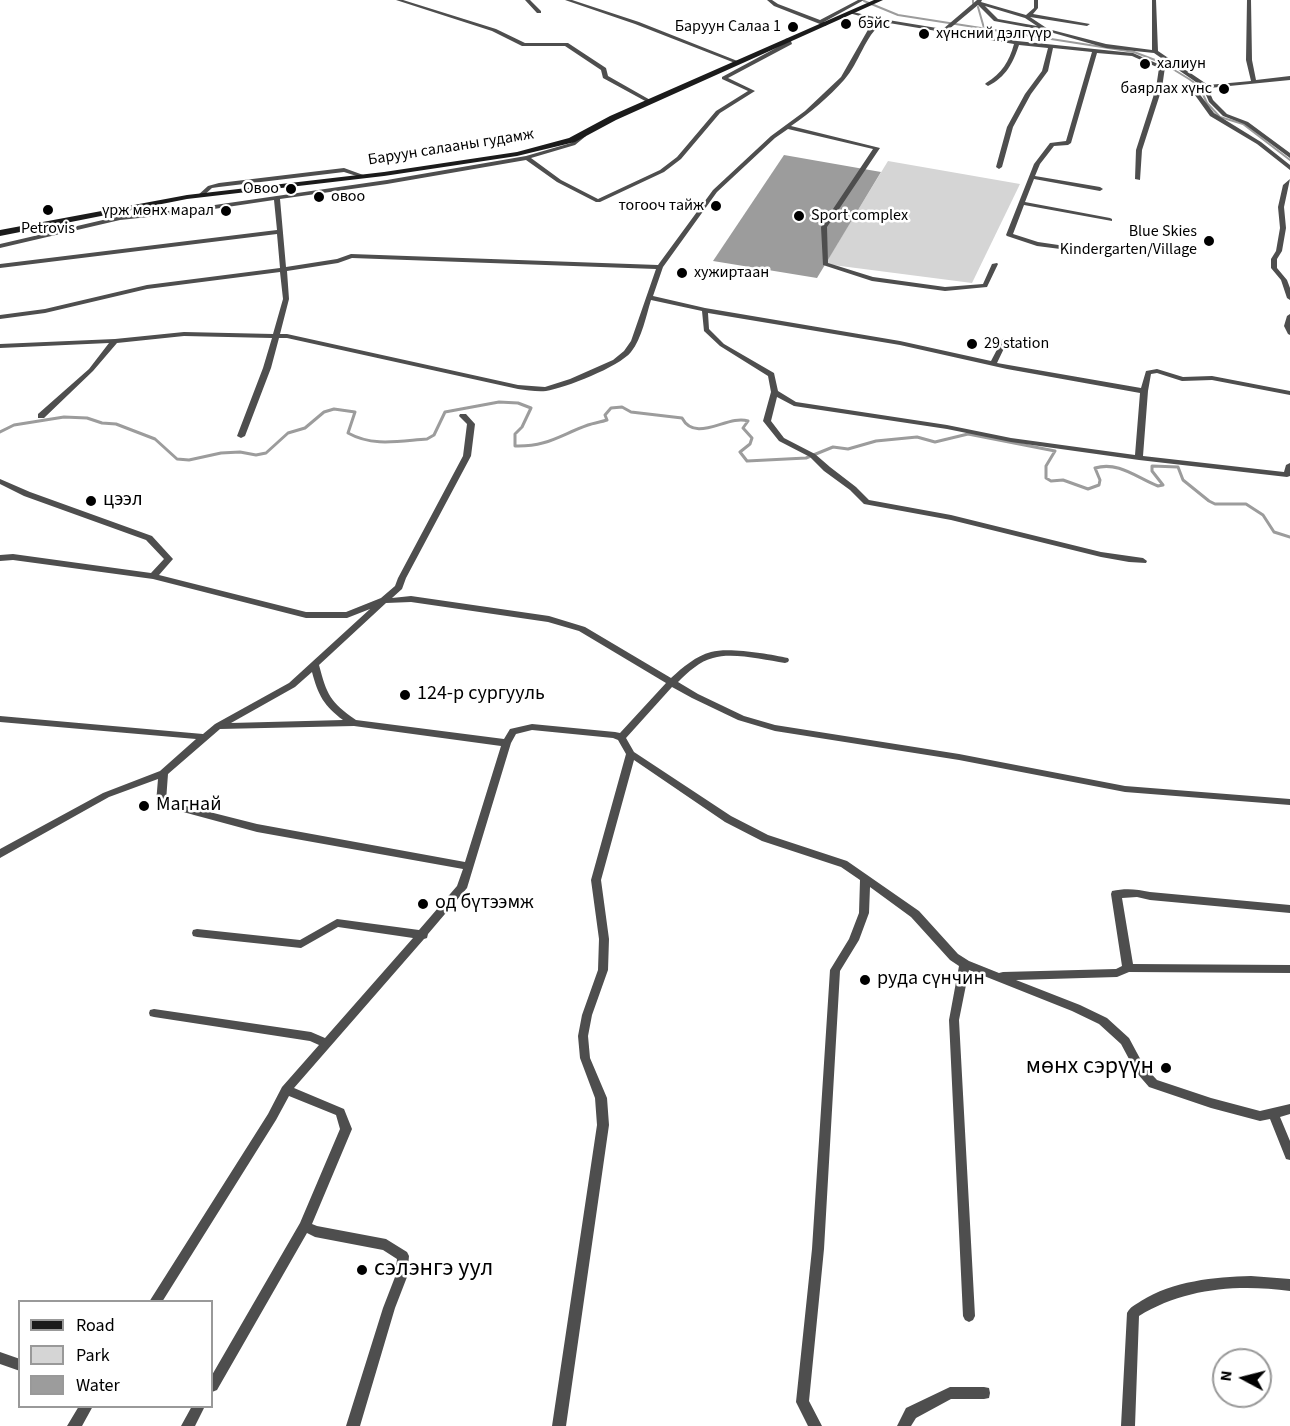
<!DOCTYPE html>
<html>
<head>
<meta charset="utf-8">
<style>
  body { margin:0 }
  #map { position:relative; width:1290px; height:1426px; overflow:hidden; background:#fff; font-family:"Source Sans 3",sans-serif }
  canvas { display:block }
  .legend { position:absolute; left:18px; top:1300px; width:195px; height:108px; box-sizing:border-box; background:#fff; border:2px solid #999; margin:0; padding:8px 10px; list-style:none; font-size:18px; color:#000 }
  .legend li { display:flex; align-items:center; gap:12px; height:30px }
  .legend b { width:30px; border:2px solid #999 }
  .north { position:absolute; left:1212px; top:1348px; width:60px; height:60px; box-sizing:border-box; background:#fff; border:2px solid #999; border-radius:50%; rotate:277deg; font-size:16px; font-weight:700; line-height:24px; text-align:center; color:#000 }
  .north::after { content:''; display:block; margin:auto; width:21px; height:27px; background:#000; clip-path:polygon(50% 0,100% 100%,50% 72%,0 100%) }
</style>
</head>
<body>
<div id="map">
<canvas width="1290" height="1426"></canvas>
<ul class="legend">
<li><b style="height:8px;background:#1b1b1b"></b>Road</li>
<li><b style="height:16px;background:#d5d5d5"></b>Park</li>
<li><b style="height:16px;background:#9c9c9c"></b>Water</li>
</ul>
<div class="north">N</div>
</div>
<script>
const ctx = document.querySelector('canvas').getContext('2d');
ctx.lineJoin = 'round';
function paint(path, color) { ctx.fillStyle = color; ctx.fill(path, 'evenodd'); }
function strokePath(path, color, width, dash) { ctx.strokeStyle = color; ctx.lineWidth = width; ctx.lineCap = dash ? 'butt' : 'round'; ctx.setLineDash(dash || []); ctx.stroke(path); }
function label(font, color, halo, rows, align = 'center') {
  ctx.font = font + ' "Source Sans 3",sans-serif'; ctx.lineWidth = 5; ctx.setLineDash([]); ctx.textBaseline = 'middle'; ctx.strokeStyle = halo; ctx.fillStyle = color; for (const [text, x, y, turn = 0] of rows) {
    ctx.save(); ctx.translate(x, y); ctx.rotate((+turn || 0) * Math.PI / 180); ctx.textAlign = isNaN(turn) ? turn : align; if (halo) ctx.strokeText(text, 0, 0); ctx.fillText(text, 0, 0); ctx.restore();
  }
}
const green = new Path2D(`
  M888,161L1020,184L972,283L825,264Z`);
const water = new Path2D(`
  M784,155L881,172L817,278L713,261Z`);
const streamFar1 = new Path2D(`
  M973,0V3
  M864,1L898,15L1134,52L1163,63L1189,79L1199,86L1207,103L1220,117L1243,124L1290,160
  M978,7L984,28`);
const stream = new Path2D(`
  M0,432L14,425L64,417L87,418L102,423L116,424L155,439L177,459L189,460L221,453L240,452L256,455L266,453L288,433L305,428L324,412L334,409L355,412L348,433C373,447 399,441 427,439L434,435L445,412L499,402L518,403L531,408L522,427L515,434V446C547,447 560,435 588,425C594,423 601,422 607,420L605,415L611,408L622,407L631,412L682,418C696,444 728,414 748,421L743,428L752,438L750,444L740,452L747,461L806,458L833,447L848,449L876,441L917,437L935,442L968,434L1055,451L1046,466V478L1051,481L1063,480L1088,489L1099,485L1100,480L1095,468C1119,461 1137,478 1158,486L1163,485L1152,471V466L1178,467L1183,480L1209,501L1215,504H1246L1263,515L1274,532L1290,537`);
const street = new Path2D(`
  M396,0H403L496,29L525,43H568L606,68L608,76L652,101L647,102L603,78L601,70L565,46H522L492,31Z
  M525,0H530L541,11V13H537Z
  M565,0H572L639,22L740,62L735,63L635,24Z
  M767,0H772L778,4L820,20L858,0H864L824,22L828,24L825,26L774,6Z
  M977,0H982L981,2L1026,15L1034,8V0H1038V8L1033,14L1090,24L1087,26L1030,17L1048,29L1106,44L1152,50V0H1156L1158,51L1208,85L1251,81L1246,60L1247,0H1251L1252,60L1256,80L1290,76V80L1209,88V91L1213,100L1227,114L1248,122L1290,153V158L1244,124L1223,116L1209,102L1204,90L1198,92L1214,113L1261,142L1290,165V170L1257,144L1210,116L1192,91L1203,87L1154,53L1106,48L1043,30L994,21L978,5L948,30L1017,41L1133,53L1165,67L1162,88L1142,150L1140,180L1135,179L1136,150L1156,88L1159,68L1132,56L1097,53L1071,143L1068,145L1054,146L1040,164L1035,176L1100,187L1103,189L1100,191L1034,179L1025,202L1110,218L1112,219V221L1024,205L1013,234L1038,242L1113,253L1116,255L1115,256L1037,246L1007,236L1006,235L1034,164L1050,143L1066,141L1092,52L1053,48L1048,71L1031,94L1013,127L1002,167L999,169L996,167L1007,127L1025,94L1042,71L1048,48L1019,45C1013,63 1006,77 988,86L985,84L986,83C1002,73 1009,62 1014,44L883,22C864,37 860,62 844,80C829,97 810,113 791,126L880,148L827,227L828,263L873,277L945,287L983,284L992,264L997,263L998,264L987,287L945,291L872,281L823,265L821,227L873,149L788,129L775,138L717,192L663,267L653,296L705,308L900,341L991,361L1002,340L1005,338L1008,340L997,363L1141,388L1146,371L1157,369L1183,377L1212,376L1290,391V395L1212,380L1182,381L1157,373L1151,374L1148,391L1143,456L1284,472L1286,465L1290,463V476L1287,477L1139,460L1011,442L947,429L794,406L777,397L771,421L784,438L815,454L830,467L856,487L869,500L951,515L1101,552L1143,558L1147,561L1146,563L1129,562L1101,557L951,520L864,504L850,490L824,471L810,457L779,441L763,421L771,392L768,376L720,346L704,331L702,311L651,300C646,316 642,338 631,352C619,367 565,388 546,391C537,392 527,390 518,389L287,338H279L271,368L245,436L241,438L237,436L263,368L272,338L184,336L117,343L93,371L44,418H38V414L89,369L109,343L0,348V344L115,339L184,332L273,334L283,299L280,272L147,289L45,313L0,319V315L45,309L147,285L280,268L277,234L0,268V264L277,230L274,200L187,213L120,220L0,248V244L120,216L187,209L387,180L526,156L571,143L584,133L586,134V136L575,145L531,158L561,180L598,199L660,170L677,157L716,111L748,91L722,79V77L787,42L785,39L790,38L792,44L728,78L755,91L720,113L681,159L664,172L600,202H596L557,182L526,160L387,184L280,199L286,267L337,259L351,254L658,265L713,190L771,136L805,111L841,77L869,28L878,21L849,13V11L882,19L943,29ZM985,6L1025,18L1037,26L998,19ZM352,258L656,269L631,341L624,351L613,360L570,379L545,387L518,385L287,334H280L289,299L287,271L338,263ZM708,313L900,345L1007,369L1140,393L1135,455L1011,438L947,425L796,402L778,391L774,373L724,344L709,329Z
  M344,168L366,176L363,178L344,172L219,187L212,188L202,197L197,196L208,186L219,183Z
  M1290,179L1284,207L1286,228L1282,251L1277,259V268L1287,280L1290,288V300L1287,298L1281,280L1271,268V259L1276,251L1280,228L1278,207L1283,185Z
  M1290,314V335L1288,334L1284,326L1287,316Z
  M460,414H466L475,424L471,456L406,578L402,589L392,598L411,596L549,616L585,627L671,678C683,667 696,656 711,652C729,647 769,654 788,658L789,660L788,662L785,663C764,660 733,652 713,658C700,661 688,672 678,682L698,694L744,716L775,725L959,754L1125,786L1290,799V805L1125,792L959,760L775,731L738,720L692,698L672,687L626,738L634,752L731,816L768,835L847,861L919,911L958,954L969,961L999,973L1003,972L1116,969L1122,966L1111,894L1112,891C1125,888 1137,889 1150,892L1290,905V913L1150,900L1137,897L1122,898L1133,964L1290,965V973L1129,972L1117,977L1016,980L1080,1005L1107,1018L1129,1038L1144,1066L1157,1080L1211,1098L1260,1111L1290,1104V1114L1280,1117L1290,1141V1160L1286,1159L1270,1119L1260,1121L1211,1108L1149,1087L1136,1072L1121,1044L1099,1024L1072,1011L969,970L959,1020L975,1316L973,1320L969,1322L965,1320L963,1316L949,1020L959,966L950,960L911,917L870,887L869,913L859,940L840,971L824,1249L809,1401L822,1426H808L796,1402L812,1249L830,970L849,939L859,913L860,880L841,867L762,841L725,822L634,760L601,880L609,939L608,970L592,1015L588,1036L590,1058L607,1098L609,1125L566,1426H552L597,1125L595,1098L580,1058L578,1036L582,1015L598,970L599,939L591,880L626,754L618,740L613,738L532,730L516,734L511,743L467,888L428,934L427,938L424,939L294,1088L344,1109L352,1129L312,1224L317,1226L386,1239L407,1252L409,1256L407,1277L395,1308L360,1426H346L383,1308L395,1277L397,1259L383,1250L315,1237L307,1233L217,1390L212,1392V1375L300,1223L340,1129L336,1115L289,1096L276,1120L162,1302H149L268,1114L282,1087L319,1045L310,1041L154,1017L150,1016L149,1013L150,1010L154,1009L311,1032L325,1038L413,938L338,927L301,948L197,937L193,936L192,933L193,930L197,929L300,940L337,919L419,930L457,886L463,869L257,832L161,806L158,805L156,803L158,779L109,797L0,858V849L103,793L160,771L196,739L0,722V716L203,734L215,724L289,683L370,609L347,618H306L153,579L13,560L0,561V555L13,554L151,573L164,559L146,540L24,496L0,484V479L30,492L152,536L173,559L159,575L306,612H346L381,598L395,586L398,578L463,456L467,424L459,416ZM411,602L548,622L579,631L666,683L620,733L615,732L532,724L510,729L504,739L356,720C330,702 327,695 319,665L386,603ZM312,672C318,695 324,706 343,720L231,723L295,687ZM354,726L501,746L465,862L257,824L166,801L168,774L220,729Z
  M1251,1276L1290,1279V1291C1238,1284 1184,1288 1139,1316L1135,1426H1121L1127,1313C1130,1307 1135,1305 1141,1301C1173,1281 1214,1277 1251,1276Z
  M0,1352L20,1359V1371L0,1364Z
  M950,1387H984L989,1388L990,1393L989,1398L984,1399H951L916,1418L911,1426H897L906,1408Z
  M79,1406H93L82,1426H67Z
  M192,1406H205L195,1426H181Z`);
const secondary = new Path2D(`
  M874,0H883L616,120L575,142L517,156L384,176L187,199L0,236V230L187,195L384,172L517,152L569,138L610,116Z`);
const markers = [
  [846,24,6,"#000"],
  [793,27,6,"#000"],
  [924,34,6,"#000"],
  [1145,64,6,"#000"],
  [1224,89,6,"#000"],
  [291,189,6,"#000"],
  [319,197,6,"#000"],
  [716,206,6,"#000"],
  [48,210,6,"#000"],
  [226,211,6,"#000"],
  [799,216,6,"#000"],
  [1209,241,6,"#000"],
  [682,273,6,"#000"],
  [972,344,6,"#000"],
  [91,501,6,"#000"],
  [405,695,6,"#000"],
  [144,806,6,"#000"],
  [423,904,6,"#000"],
  [865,980,6,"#000"],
  [1166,1068,6,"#000"],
  [362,1270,6,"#000"]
];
const farPoinames = [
  ["бэйс",858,24],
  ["Баруун Салаа 1",781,27,"right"],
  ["хүнсний дэлгүүр",936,34],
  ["халиун",1157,64],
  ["баярлах хүнс",1212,89,"right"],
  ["Овоо",279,189,"right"],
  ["овоо",331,197],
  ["тогооч тайж",704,206,"right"],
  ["үрж мөнх марал",214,211,"right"],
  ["Sport complex",811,216],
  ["Petrovis",48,229,"center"],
  ["Blue Skies",1197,232,"right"],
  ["Kindergarten/Village",1197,250,"right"],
  ["хужиртаан",694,273],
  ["29 station",984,344]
];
const farStreetnames = [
  ["Баруун салааны гудамж",451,148,-9]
];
const poiNames = [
  ["цээл",103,501],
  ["124-р сургууль",417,695],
  ["Магнай",156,806],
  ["од бүтээмж",435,904],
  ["руда сүнчин",877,980]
];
const nearPoinames = [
  ["мөнх сэрүүн",1154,1068],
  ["сэлэнгэ уул",374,1270,"left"]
];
paint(green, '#d5d5d5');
paint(water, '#9c9c9c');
strokePath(streamFar1, '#9c9c9c', 2);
strokePath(stream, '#9c9c9c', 3);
paint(street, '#4e4e4e');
paint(secondary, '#1b1b1b');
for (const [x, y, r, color] of markers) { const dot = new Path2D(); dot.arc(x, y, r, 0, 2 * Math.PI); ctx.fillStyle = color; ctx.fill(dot); strokePath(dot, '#fff', 2); }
label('16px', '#000', '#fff', farPoinames, 'left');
label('16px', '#000', '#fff', farStreetnames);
label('20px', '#000', '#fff', poiNames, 'left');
label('24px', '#000', '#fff', nearPoinames, 'right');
</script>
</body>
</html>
